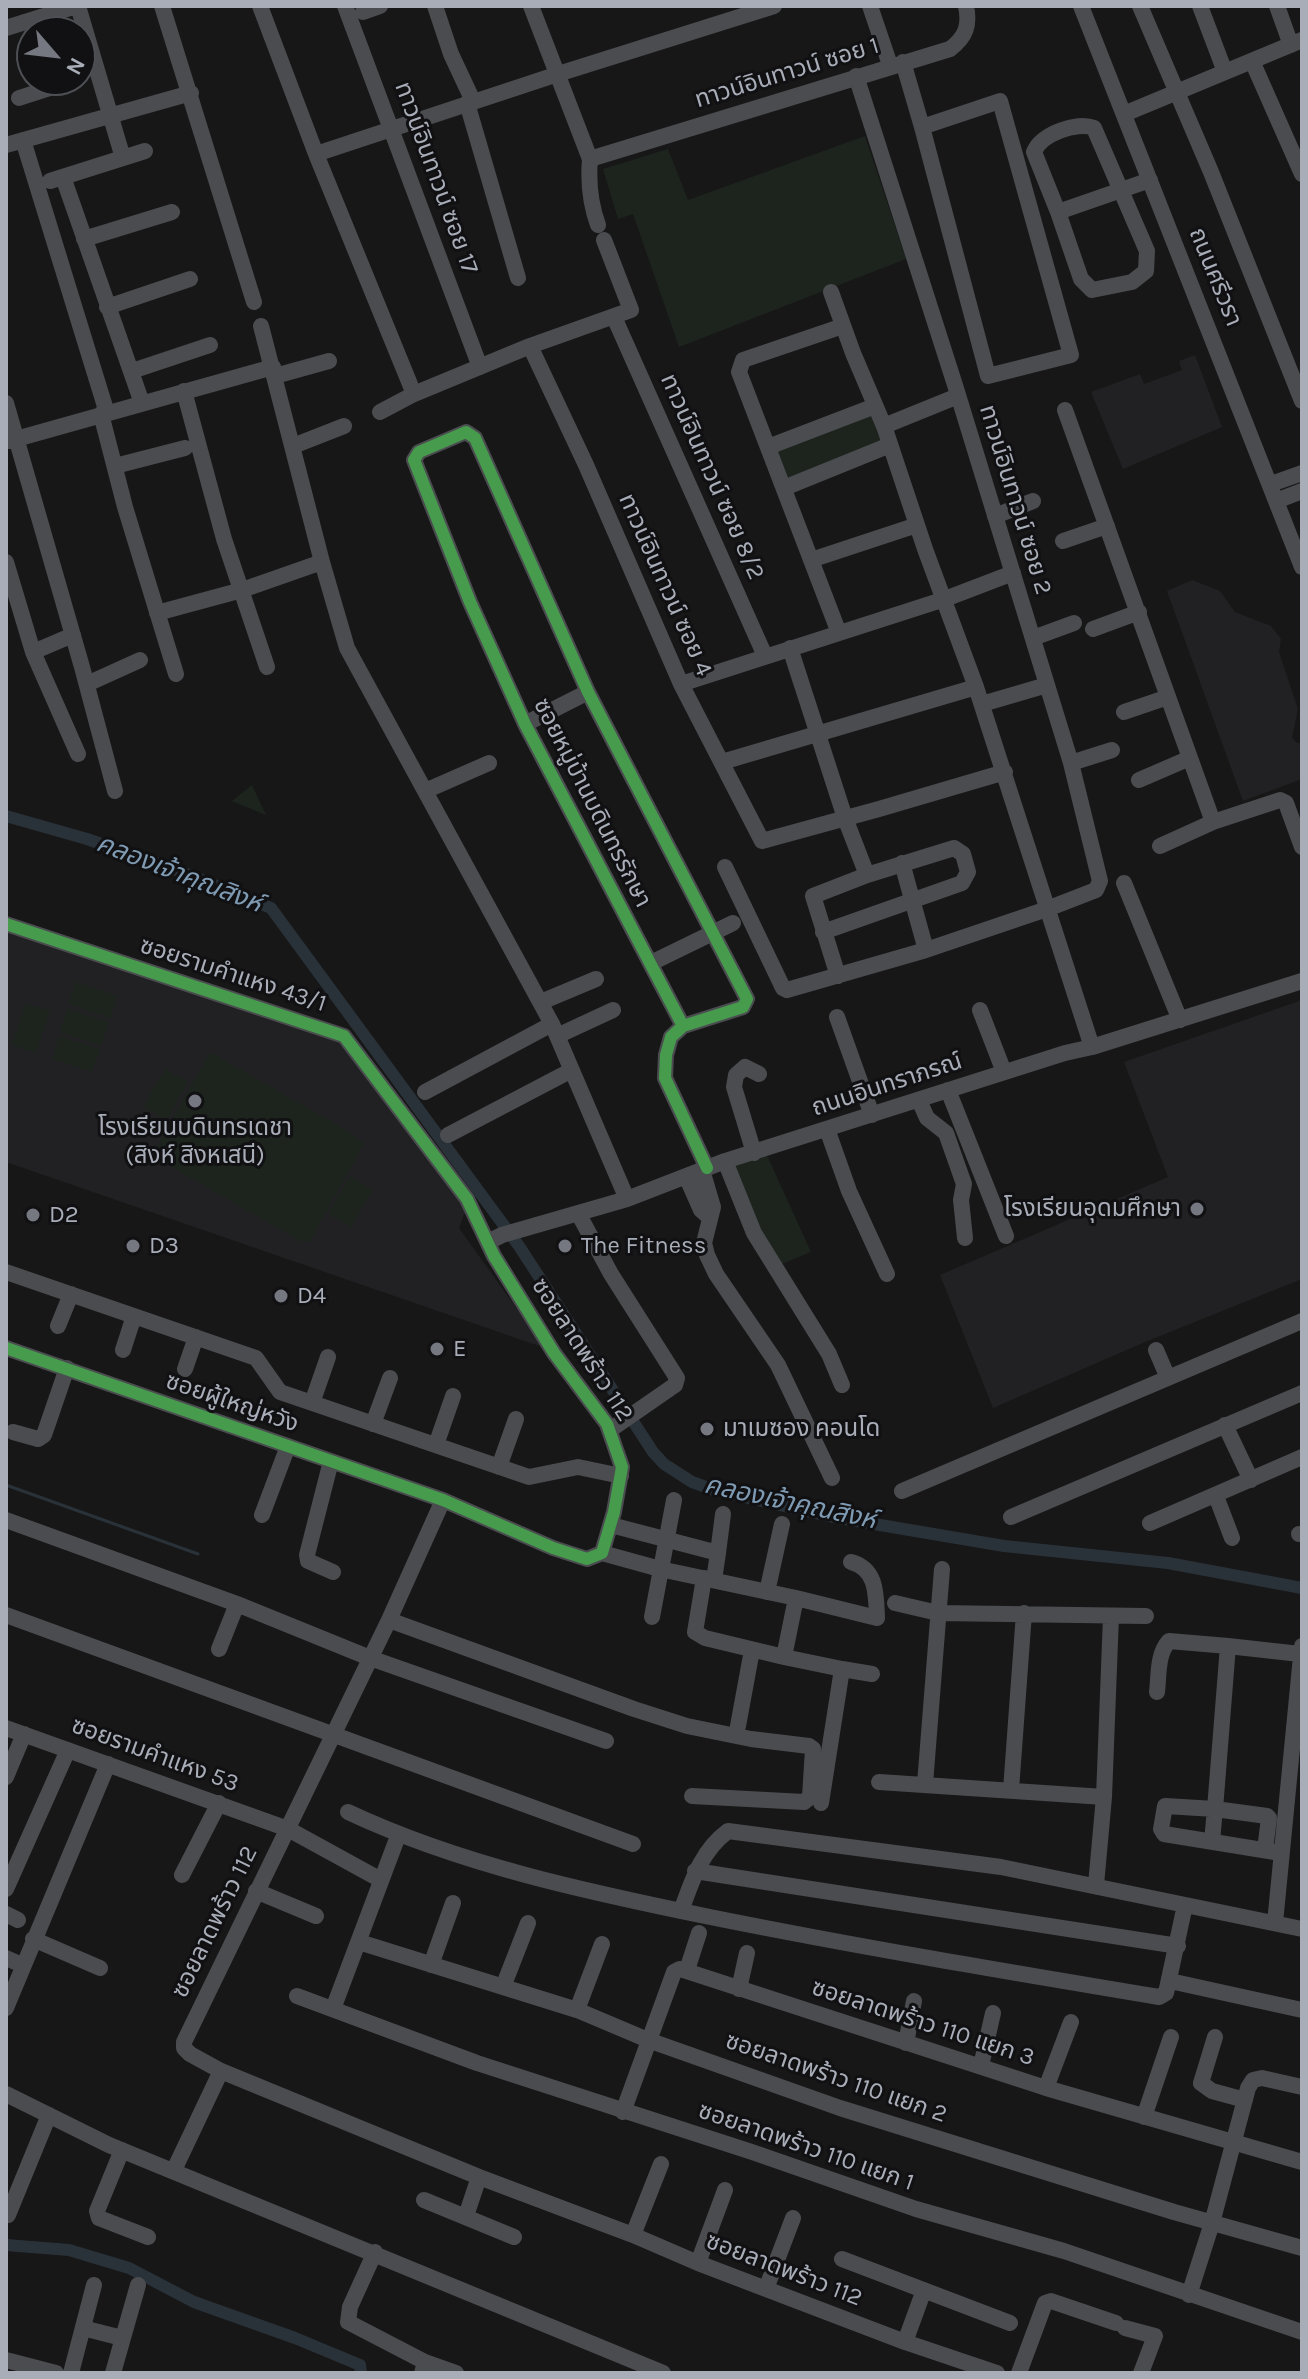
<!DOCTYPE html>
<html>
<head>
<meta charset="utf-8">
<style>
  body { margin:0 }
  #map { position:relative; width:1308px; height:2379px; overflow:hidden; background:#171717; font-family:Karla,sans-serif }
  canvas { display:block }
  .frame { position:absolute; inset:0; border:8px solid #a8adb8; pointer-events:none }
  .north { position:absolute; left:16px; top:16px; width:80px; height:80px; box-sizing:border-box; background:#111113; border:2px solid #4d4f55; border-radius:50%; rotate:118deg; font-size:22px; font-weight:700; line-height:32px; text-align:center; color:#a8adb8 }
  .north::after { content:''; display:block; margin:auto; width:28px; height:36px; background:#757880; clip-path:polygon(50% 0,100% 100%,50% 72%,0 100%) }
</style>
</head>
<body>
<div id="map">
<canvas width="1308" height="2379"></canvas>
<div class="frame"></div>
<div class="north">N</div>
</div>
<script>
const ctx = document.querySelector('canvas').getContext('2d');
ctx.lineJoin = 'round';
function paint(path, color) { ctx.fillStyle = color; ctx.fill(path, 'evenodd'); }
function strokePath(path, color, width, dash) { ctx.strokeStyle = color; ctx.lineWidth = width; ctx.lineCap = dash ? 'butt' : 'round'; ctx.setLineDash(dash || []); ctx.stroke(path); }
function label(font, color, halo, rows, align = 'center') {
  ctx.font = font + ' Karla,"Noto Sans Thai",sans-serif'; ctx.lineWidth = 6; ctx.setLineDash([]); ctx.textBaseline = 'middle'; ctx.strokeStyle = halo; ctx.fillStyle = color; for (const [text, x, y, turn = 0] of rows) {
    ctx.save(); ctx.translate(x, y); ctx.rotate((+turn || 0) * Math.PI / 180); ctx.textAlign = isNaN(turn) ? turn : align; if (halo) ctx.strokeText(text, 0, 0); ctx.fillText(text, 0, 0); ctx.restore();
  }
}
const built = new Path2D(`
  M1195,355L1222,427L1123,469L1091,392L1140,374L1144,384L1182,370L1179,361Z
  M1192,580L1220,591L1235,612L1271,626L1281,639L1279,652L1298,709L1292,738L1297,743H1302V779L1243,801L1167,591Z
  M6,931L337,1040L466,1209L459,1228L545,1348L6,1162Z
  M1302,1000V1279L1145,1342L993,1408L940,1275L1168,1177L1124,1062Z`);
const green = new Path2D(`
  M865,136L906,259L679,347L633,214L618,219L603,169L668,149L688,200Z
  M876,411L888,443L784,483L771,450Z
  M252,785L266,815L232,801Z
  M76,982L118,996L110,1018L68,1004Z
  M26,1003L50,1011L36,1053L12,1045Z
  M67,1009L109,1022L101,1046L60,1032Z
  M59,1036L100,1049L92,1072L52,1059Z
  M212,1053L351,1133L364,1144L309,1243L300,1241L156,1158L154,1151L209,1054Z
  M165,1069L188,1082L167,1120L143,1107Z
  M765,1151L811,1252L772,1268L725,1162Z
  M350,1176L373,1190L351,1227L328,1214Z`);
const stream = new Path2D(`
  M6,1485L198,1554`);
const canal = new Path2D(`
  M6,816L87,839L182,872L271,908L519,1246L653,1452L664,1464L692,1482L717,1491L833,1517L1004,1546L1168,1563L1302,1588
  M6,2245L69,2250L129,2268L194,2302L295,2338L360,2365L361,2373`);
const minor = new Path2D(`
  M78,6L123,158
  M162,6L254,302
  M260,6L316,154L414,394
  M345,6L480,367
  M435,6L451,54L473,101
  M531,6L590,159C588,182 590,203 598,225
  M870,6L890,65
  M1081,6L1302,567
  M1140,6L1211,172L1302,401
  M1200,6L1225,72
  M1277,6L1291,45
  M363,12L380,6
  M6,28L76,6
  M1252,61L1302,174
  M903,62L922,127
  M19,98L75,80
  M1000,101L1071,355L988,376L922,127Z
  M467,103L518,278
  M1124,114L1302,40
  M23,140L107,413
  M6,145L191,93
  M316,154L558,74L774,6
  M590,159L950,49C966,37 970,25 966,6
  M63,177L142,403
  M50,181L145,151
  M1058,212L1034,152C1041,134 1077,121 1094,128L1147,251L1146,271L1132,282L1092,290L1081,279L1058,212L1150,180
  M84,239L172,212
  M831,292L853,353L884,426L925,549L976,687L1092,1047
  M107,307L190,279
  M614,317L765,656
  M261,326L322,562L347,648L552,1024L627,1199
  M530,346L586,465L681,684L762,841L879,809L1005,772
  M132,371L210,345
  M275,376L329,361
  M184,391L224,539L267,667
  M6,403L82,667L115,791
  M1065,410L1213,822
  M380,412L414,394L530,346L631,310L604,240
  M101,414L125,507L176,674
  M884,426L958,396
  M9,441L273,367
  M293,446L344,426
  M768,447L875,406
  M115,466L185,448
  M1271,484L1302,473
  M784,488L890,445
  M1276,501L1302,491
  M995,516L1033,501
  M1063,541L1107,526
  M811,560L917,525
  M6,562L33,652L78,754
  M157,613L242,590L322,562
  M1093,629L1139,612
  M839,633L739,372L743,360L843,326
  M1033,638L1074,623
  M790,648L845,818L867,875L813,896L838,976
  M33,652L73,635
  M87,684L140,660
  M681,684L945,599L1013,573
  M982,704L1047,685
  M1124,712L1168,697
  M525,724L588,692
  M722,762L976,687
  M1071,763L1112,750
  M1139,780L1190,758
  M425,791L489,763
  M1160,846L1213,822L1280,800L1286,803L1302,847
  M902,863L926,950
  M725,867L783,988L787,990L926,950L1047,909L1096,890L1100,881L1071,763L955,385L856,76
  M1124,883L1180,1020
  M6,924L344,1036L467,1199L494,1256L554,1353L607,1424L622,1467L614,1512L602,1553L587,1559L553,1548L443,1500L6,1348
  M823,932L962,883L968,872L963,854L954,848L867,875
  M651,963L733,923
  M541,1002L596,979
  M980,1010L1004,1072
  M837,1017L872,1115
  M683,1026L743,1007L747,999L588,692L475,438L466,432L419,452L414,460L470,602L525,724L683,1026L671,1037L666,1055L665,1078L707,1168
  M557,1036L613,1010
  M948,1090L1006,1236
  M425,1092L552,1024
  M919,1100L927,1118L946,1133L964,1184L961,1200L965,1238
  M827,1129L849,1191L887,1274
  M448,1135L570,1071
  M754,1153L734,1087L736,1075L745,1067L759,1074
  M725,1161L754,1233L829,1354L842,1385
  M702,1170L713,1207L704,1243L707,1255L716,1274L778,1365L832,1478
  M686,1176L701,1210L709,1217
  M578,1213L611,1274L677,1378L675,1385L610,1430
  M488,1242L502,1235L627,1199L725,1161L1065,1053L1092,1047L1302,981
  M6,1272L256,1358L280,1392L529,1477L578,1467L621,1476
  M58,1326L71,1294
  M123,1350L134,1316
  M1156,1350L1168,1378
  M185,1369L196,1337
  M312,1403L328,1357
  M373,1424L390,1378
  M1225,1425L1251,1480
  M13,1432L38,1439L44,1435L67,1368
  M436,1445L453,1396
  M331,1461L307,1555L308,1561L333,1572
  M499,1467L516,1419
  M902,1491L1302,1321
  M1216,1496L1232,1538
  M443,1500L389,1620L184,2042V2048L190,2054L221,2071L479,2177L633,2235L698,2263L905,2342L997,2373
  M262,1515L288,1446
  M1011,1517L1302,1393
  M6,1520L237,1604L370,1658L606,1741
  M1150,1523L1302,1457
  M611,1525L718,1553L714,1580
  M1299,1534H1302
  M602,1553L660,1569L796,1598L784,1657L842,1669L821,1803
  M718,1553L723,1514
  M704,1578L695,1632L705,1638L784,1657
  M767,1592L782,1524
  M796,1598L877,1618C876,1594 877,1569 851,1562
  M895,1603L938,1613L1146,1616
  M6,1615L633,1844
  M652,1617L674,1500
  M389,1620L634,1709L687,1726L751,1739L809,1746L813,1749L810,1797L804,1802L692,1796
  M1228,1646L1300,1654
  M219,1649L237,1604
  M842,1669L872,1674
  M1157,1692C1159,1676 1157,1654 1169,1641L1228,1646L1215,1809L1165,1806L1161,1829L1164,1834L1281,1853
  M738,1726L752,1650
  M6,1728L288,1829L381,1880
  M6,1777L24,1734
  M879,1782L1104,1797
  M925,1784L942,1569
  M1011,1790L1024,1613
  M348,1812C461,1865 588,1892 710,1917C859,1947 1009,1972 1159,1997L1166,1993L1185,1905
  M1212,1841L1215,1809L1267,1816L1269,1818L1265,1850
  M695,1871L1178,1946
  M182,1875L219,1803
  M1096,1885L1104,1797L1111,1616
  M6,1889L68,1750
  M256,1891L316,1916
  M681,1911C692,1881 701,1851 728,1831L1001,1867L1302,1929
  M6,1914L18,1920
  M1275,1923L1302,1646
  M33,1939L100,1968
  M359,1942L577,2010L648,2040L840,2108L1174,2212L1302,2248
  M6,1958L22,1965
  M431,1965L453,1903
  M687,1970L699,1933
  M1170,1981L1302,2010
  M503,1987L528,1923
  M739,1989L747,1953
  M297,1996L477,2063L752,2152L916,2209L1064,2251L1302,2332
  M6,2008L108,1764
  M333,2009L398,1836
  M577,2010L602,1944
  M1215,2037L1201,2083L1212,2091L1245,2100
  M906,2043L914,2001
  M981,2066L993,2013
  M1046,2088L1071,2022
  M6,2094L109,2145L663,2373
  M623,2112L674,1972L680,1969L1046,2088L1302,2162
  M1144,2117L1171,2037
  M122,2150L97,2211L99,2218L148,2237
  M174,2170L221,2071
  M424,2200L514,2237
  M8,2215L49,2115
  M466,2216L479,2177
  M633,2235L661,2164
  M375,2252L350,2307L348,2322L425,2362L422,2373
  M842,2259L1010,2323
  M698,2263L725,2190
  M766,2289L793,2218
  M1189,2295L1212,2223L1248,2088L1253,2080L1262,2078L1302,2087
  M83,2328L122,2338
  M1125,2328L1155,2336L1141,2373
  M905,2342L924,2290
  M6,2360L56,2373
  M425,2362L456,2373
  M71,2373L94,2285
  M113,2373L138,2285
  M1019,2373L1045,2303L1051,2301L1116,2323`);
const cycleway = new Path2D(`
  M6,924L344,1036L467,1199L494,1256L554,1353L607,1424L622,1467L614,1512L602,1553L587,1559L553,1548L443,1500L6,1348
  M683,1026L743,1007L747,999L588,692L475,438L466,432L419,452L414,460L470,602L525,724L683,1026L671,1037L666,1055L665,1078L707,1168`);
const markers = [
  [195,1101,8,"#757880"],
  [1197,1209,8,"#757880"],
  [33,1215,8,"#757880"],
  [133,1246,8,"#757880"],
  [565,1246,8,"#757880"],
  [281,1296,8,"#757880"],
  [437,1349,8,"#757880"],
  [707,1429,8,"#757880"]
];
const streetNames = [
  ["ทาวน์อินทาวน์ ซอย 1",787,73,-17],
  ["ทาวน์อินทาวน์ ซอย 17",436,178,70],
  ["ถนนศรีวรา",1215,277,68],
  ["ทาวน์อินทาวน์ ซอย 8/2",712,477,66],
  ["ทาวน์อินทาวน์ ซอย 2",1015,500,73],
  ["ทาวน์อินทาวน์ ซอย 4",665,585,66],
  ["ซอยหมู่บ้านบดินทรรักษา",592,803,63],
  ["ซอยรามคำแหง 43/1",233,975,18],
  ["ถนนอินทราภรณ์",887,1085,-18],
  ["ซอยลาดพร้าว 112",582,1350,57],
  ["ซอยผู้ใหญ่หวัง",232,1403,19],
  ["ซอยรามคำแหง 53",155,1755,20],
  ["ซอยลาดพร้าว 112",215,1922,-64],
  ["ซอยลาดพร้าว 110 แยก 3",923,2023,18],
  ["ซอยลาดพร้าว 110 แยก 2",836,2078,19],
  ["ซอยลาดพร้าว 110 แยก 1",806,2147,19],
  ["ซอยลาดพร้าว 112",784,2270,21]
];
const poiNames = [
  ["โรงเรียนบดินทรเดชา",195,1128,"center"],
  ["(สิงห์ สิงหเสนี)",195,1156,"center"],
  ["โรงเรียนอุดมศึกษา",1181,1209,"right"],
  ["D2",49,1215],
  ["D3",149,1246],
  ["The Fitness",581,1246],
  ["D4",297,1296],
  ["E",453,1349],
  ["มาเมซอง คอนโด",723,1429]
];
const waterNames = [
  ["คลองเจ้าคุณสิงห์",179,874,21],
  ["คลองเจ้าคุณสิงห์",790,1503,12]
];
paint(built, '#212123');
paint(green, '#1d241e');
strokePath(stream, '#2a3239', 3);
strokePath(canal, '#2a3239', 12);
strokePath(minor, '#4b4c50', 16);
strokePath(cycleway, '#469c4c', 12);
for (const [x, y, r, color] of markers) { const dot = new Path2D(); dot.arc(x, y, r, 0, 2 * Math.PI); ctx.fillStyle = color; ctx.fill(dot); strokePath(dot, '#111113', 3); }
label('24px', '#a8adb8', '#111113', streetNames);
label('24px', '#a8adb8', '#111113', poiNames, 'left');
label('italic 26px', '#7f9bb3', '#111113', waterNames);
</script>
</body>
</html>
